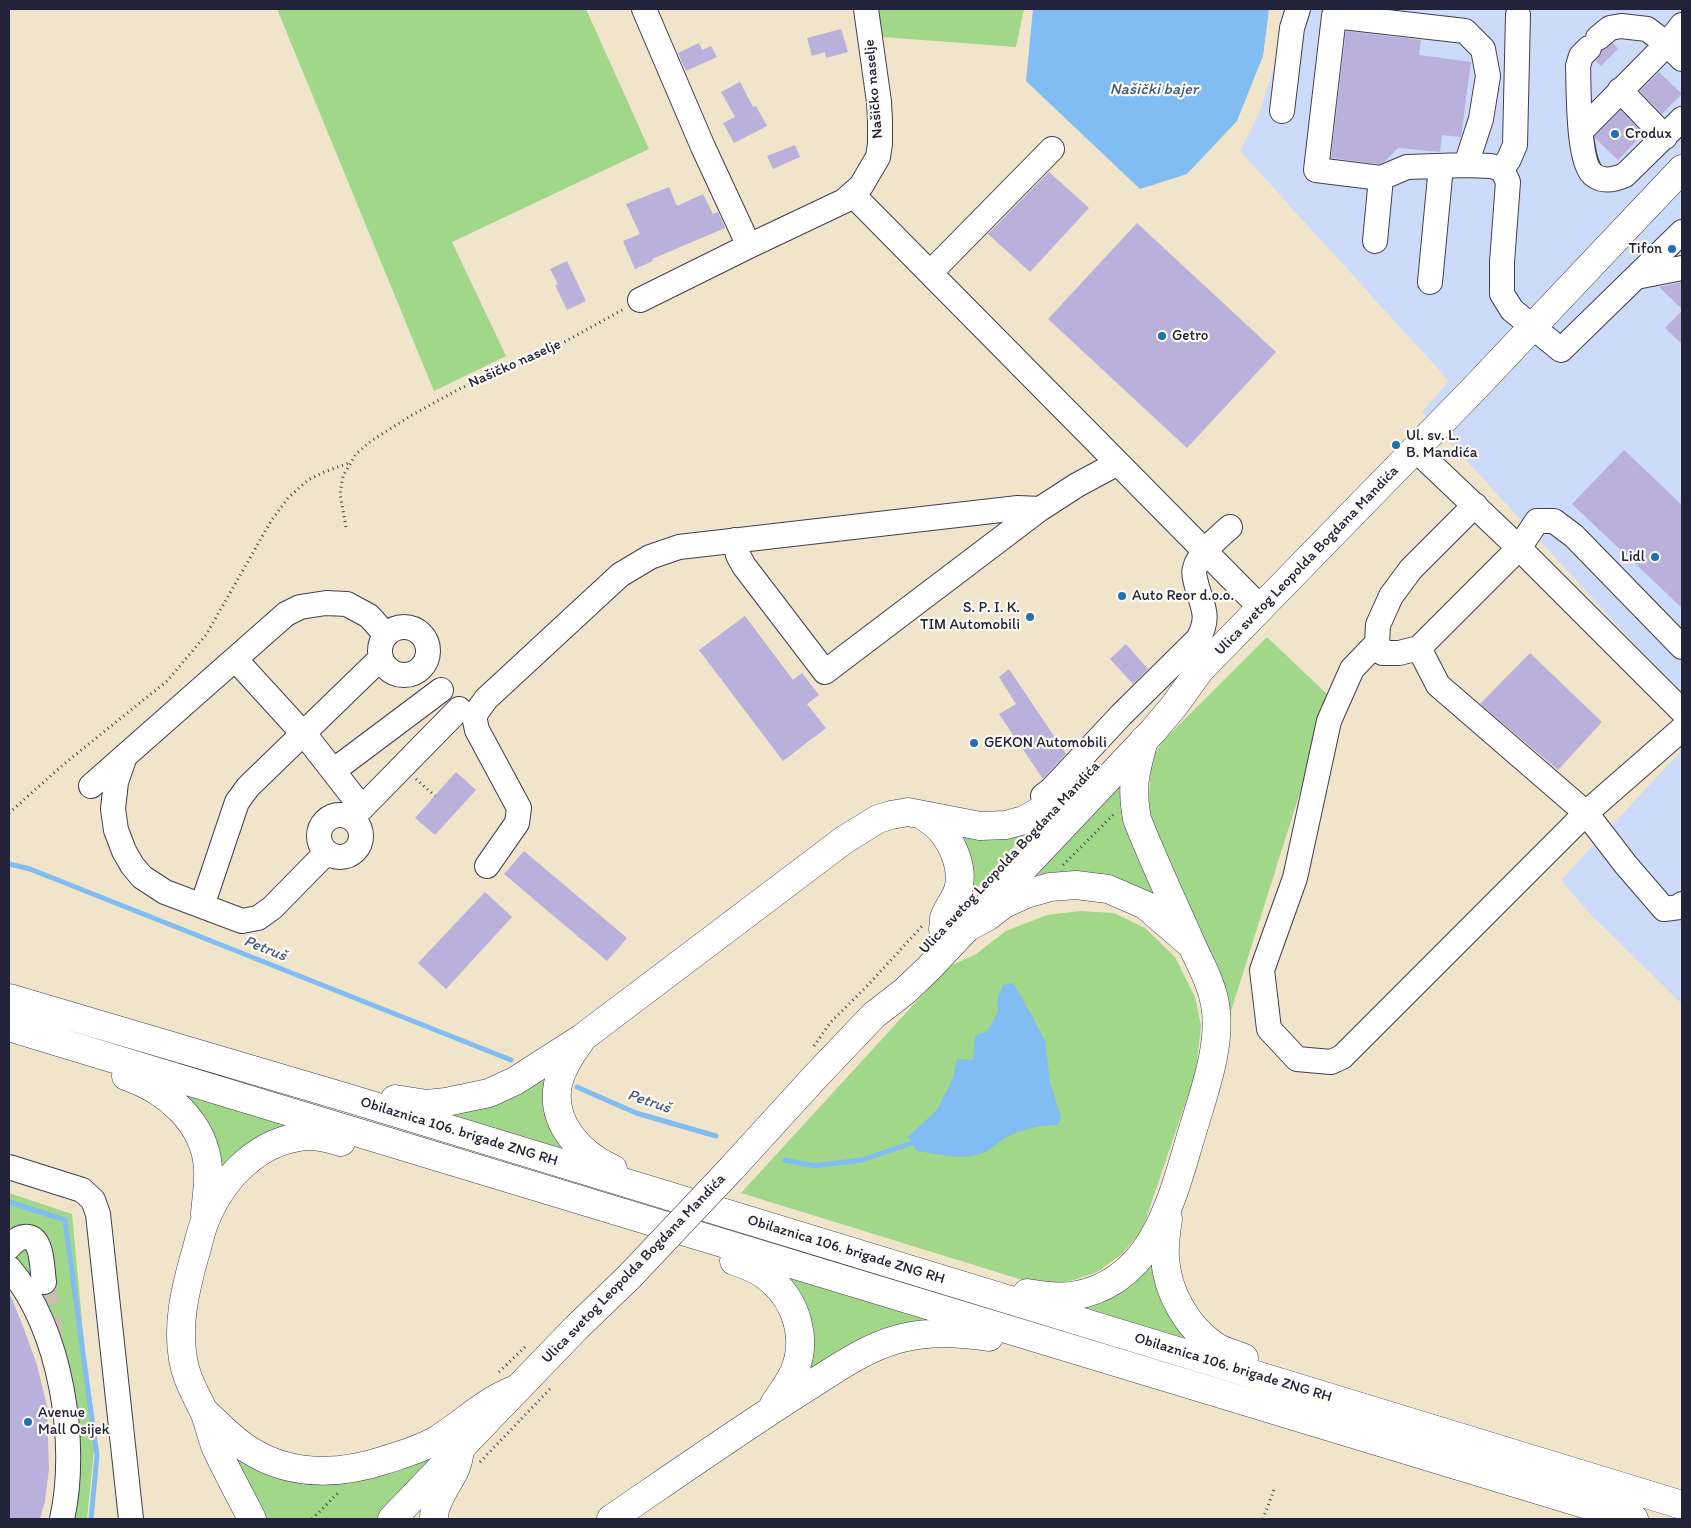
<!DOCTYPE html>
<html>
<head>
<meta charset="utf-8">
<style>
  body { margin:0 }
  #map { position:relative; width:1691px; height:1528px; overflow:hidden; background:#f0e5ca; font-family:Itim,sans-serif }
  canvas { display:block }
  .frame { position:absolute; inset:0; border:10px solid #22223b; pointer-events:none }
</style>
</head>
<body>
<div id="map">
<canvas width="1691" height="1528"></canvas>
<div class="frame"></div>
</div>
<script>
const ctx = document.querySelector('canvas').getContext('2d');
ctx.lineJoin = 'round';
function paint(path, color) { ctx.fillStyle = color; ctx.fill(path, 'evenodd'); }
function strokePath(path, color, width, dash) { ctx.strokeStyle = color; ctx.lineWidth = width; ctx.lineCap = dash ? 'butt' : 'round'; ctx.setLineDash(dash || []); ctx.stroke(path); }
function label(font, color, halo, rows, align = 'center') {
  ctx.font = font + ' Itim,sans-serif'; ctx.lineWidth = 4.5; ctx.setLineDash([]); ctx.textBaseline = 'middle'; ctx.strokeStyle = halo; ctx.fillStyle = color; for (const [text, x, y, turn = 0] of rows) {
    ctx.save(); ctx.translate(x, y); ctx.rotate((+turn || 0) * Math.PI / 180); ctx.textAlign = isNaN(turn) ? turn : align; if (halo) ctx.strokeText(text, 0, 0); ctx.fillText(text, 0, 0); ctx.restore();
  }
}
const built = new Path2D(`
  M1293,9H1682V696L1422,412L1449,381L1240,151L1260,111Z
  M1682,750V1004L1592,916L1561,880Z`);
const green = new Path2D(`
  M277,9H586L649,149L452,242L506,356L434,391Z
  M879,9H1024L1016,47L882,37Z
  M1267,637L1330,697L1225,1030L1144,803L1149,801L1151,759L1165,739Z
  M1124,769L1171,910L1146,896L1021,892Z
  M1033,825L967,899L952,826Z
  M1080,911L1114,913L1145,928L1175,957L1195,997L1201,1025L1196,1072L1142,1230L1122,1254L1097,1272L1065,1283L1029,1282L741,1193L948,967L976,954L1006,931L1047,915Z
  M548,1067L575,1156L422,1109Z
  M164,1084L308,1125L215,1186Z
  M9,1193L72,1214L94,1450L87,1519H70L76,1460L14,1263V1257L20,1252L9,1223Z
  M1151,1252L1203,1348L1074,1312Z
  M774,1272L953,1321L802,1388Z
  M223,1439L289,1476L440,1449L381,1519H258Z`);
const water = new Path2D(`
  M1033,9H1269L1263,56L1237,121L1187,174L1140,189L1026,81Z
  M1013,983L1031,1014L1045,1041L1050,1082L1061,1117L1058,1125C1040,1125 1021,1129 1005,1138C998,1142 991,1150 983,1153C961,1161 939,1154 917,1151L908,1137L937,1110L953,1078L957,1059L973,1060L975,1036L987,1031L998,1012L997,1000L1003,985Z`);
const stream = new Path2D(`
  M9,864L30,869L511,1060
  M577,1087L636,1113L716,1136
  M785,1160L814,1166L862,1160L912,1143
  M9,1202L65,1220L97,1456L91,1519`);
const building = new Path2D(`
  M841,29L848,52L826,58L825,52L812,56L807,38Z
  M1346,31L1421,40L1419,55L1471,62L1461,137L1442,135L1440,152L1398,148L1384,162L1379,164L1331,158Z
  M699,43L702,50L711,46L717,57L686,71L678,53Z
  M1613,43L1618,49L1601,66L1596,61L1602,51Z
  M1659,72L1682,94L1662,114L1640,91Z
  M740,82L753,107L756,106L767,126L734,143L723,123L735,117L721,92Z
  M1621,110L1643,134L1618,160L1595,138V136Z
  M795,145L800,157L773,169L767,156Z
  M1049,172L1089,208L1030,272L988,234Z
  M669,187L677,206L703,194L713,214L718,212L725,228L652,259L653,261L635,269L623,241L640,234L626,204Z
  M1137,223L1276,352L1187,448L1048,319Z
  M567,261L586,301L567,310L555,285L558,284L550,269Z
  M1682,282V309L1659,287Z
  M1682,311V344L1665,328Z
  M1624,450L1682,505V608L1572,504Z
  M745,616L793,680L802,673L819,695L807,704L826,728L783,761L699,650Z
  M1126,644L1148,669L1133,684L1110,659Z
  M1530,653L1602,722L1558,770L1480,704Z
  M1009,669L1066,754L1043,779L999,714L1016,704L999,677Z
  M456,772L476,790L435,835L415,818Z
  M524,851L627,938L607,961L504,874Z
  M485,892L512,917L446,989L418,963Z
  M9,1292L24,1329L37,1365L47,1406L49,1469L45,1501L40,1519H9Z`);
const minorTunnel = new Path2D(`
  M44,1282L51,1337`);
const path = new Path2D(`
  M346,527L340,494L343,476L356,454L371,441L412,415L461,388L548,351L624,309
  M416,779L435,796
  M9,813L64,764L167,681L206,635L271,521L288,498L308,480L322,473L351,462
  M1063,865L1115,813
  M814,1046L830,1023L869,984L923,925
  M499,1372L527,1345
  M480,1462L550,1389
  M312,1519L340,1491
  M1263,1519L1275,1487`);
const minor = new Path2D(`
  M644,9L703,147L749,246
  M1682,25L1667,44L1682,59
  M1589,48L1581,56L1578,66C1579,86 1577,166 1595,176C1604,182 1616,179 1625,175L1682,119
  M1620,90L1665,137
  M1282,111L1292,28L1298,9
  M1581,131L1667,44L1647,29L1621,26L1610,28L1598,38
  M1502,169L1509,159L1515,145L1518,15
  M1381,178L1316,170L1334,16L1465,31L1483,49L1488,76L1481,119L1466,165
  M853,195L1261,608
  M1375,241L1381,178L1407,167L1466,165L1491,166L1502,169L1508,182L1502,262V294L1512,310L1561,350L1682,232
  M930,273L1052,149
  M1636,277L1682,268
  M1430,282L1441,166
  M640,300L749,246L844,201L861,186L878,157L880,144V120L879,102L866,9
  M1415,449L1519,548L1682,711
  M1475,505L1411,569L1391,596L1378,625L1377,643L1383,653H1399L1419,648L1519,548L1537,521H1554L1574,536L1682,647
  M735,540L738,555L744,566L825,672L1040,509L1077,485L1118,463
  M380 651a24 24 0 1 1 48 0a24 24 0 1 1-48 0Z
  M1377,643L1352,669L1329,721L1295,878L1262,970L1269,1029L1297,1059L1331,1062L1342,1057L1586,813L1682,729
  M1419,648L1438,685L1586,813L1626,865L1664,909L1680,907L1682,904
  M235,659L309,740L362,808L351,818
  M125,756L116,782L113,809L116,830L124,851L132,865L142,877L165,892L242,921L258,918L272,908L326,853
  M333,771L441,690
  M91,786L286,614L300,607L326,603L347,604L369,616L386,635
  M1043,796L1052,789L1121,715L1198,639C1211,616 1202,606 1196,583C1195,578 1193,573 1195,568C1198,554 1220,536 1230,527
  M362,808L459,709
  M319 836a21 21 0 1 1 42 0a21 21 0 1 1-42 0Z
  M487,866L517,823L519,808L477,730L474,716L486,699L620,575L650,557L679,547L1018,508L1040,509
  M202,906L237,802L248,787L381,658
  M9,1167L82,1190L93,1200L98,1214L131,1519
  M9,1247C14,1241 20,1236 28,1237C43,1239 42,1270 44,1282
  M9,1268C61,1327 79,1444 62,1519`);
const major = new Path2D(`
  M732,1168L815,1077L874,1015L905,991L929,968L1153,731L1174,706L1200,670L1471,392L1682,169
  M392,1519L577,1327L629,1277`);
const highway = new Path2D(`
  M922,815C928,819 935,824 940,829C954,845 964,870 958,890C955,900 947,908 944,918C944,921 944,925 943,929
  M966,928L987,917L1004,904L1026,894L1050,887L1076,885L1108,889L1145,905L1187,941
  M9,998L351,1099L1682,1505
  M9,1027L1634,1519
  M580,1042C570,1055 562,1068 558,1084C550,1123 581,1155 613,1169
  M126,1076C167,1090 205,1123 208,1168C209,1183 206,1200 205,1214
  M395,1099L427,1104L446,1102L489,1093L515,1081L582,1038L844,840L878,819L891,815L908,812L980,826L1006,825L1024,820L1070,794
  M1168,1219C1166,1232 1164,1245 1165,1258C1167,1292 1187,1327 1215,1346C1223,1351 1234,1354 1244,1358
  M734,1261C747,1265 761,1271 771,1280C797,1302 808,1340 794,1372C789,1383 781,1394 774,1404
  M1027,1293C1041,1295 1057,1298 1072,1296C1156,1283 1173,1194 1194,1126C1205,1089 1222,1043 1215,1004C1211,981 1199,962 1190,941C1172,900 1153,860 1137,819C1131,785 1135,773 1144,740
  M206,1413C220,1426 233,1440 249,1450C292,1477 339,1475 385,1460C403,1454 422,1449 438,1439C459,1426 477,1409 497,1398C504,1394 511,1391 518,1388
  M252,1519C240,1495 227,1472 216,1448C211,1436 209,1423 204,1412C196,1394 186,1379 183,1359C177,1324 185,1291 194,1258C198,1246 200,1233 205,1221C222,1178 259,1139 308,1136C319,1136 331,1139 341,1142
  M434,1519C434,1514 435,1508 437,1504C445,1482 458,1474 460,1449
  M611,1519C674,1476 737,1432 801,1391C832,1372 862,1349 898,1339C928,1331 958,1332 989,1337`);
const majorBridge = new Path2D(`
  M629,1277L732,1168`);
const markers = [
  [1615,134,5,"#1f6fb2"],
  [1672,249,5,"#1f6fb2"],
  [1162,336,5,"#1f6fb2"],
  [1396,445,5,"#1f6fb2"],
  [1655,557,5,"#1f6fb2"],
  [1122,596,5,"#1f6fb2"],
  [1030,617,5,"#1f6fb2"],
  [974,743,5,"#1f6fb2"],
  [28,1422,5,"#1f6fb2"]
];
const streetNames = [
  ["Našičko naselje",874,89,-95],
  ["Našičko naselje",515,364,-24],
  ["Ulica svetog Leopolda Bogdana Mandića",1307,561,-46],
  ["Ulica svetog Leopolda Bogdana Mandića",1010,858,-47],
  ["Obilaznica 106. brigade ZNG RH",459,1132,17],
  ["Obilaznica 106. brigade ZNG RH",846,1250,17],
  ["Ulica svetog Leopolda Bogdana Mandića",634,1269,-46],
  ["Obilaznica 106. brigade ZNG RH",1233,1368,17]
];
const poiNames = [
  ["Crodux",1625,134],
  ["Tifon",1662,249,"right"],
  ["Getro",1172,336],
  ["Ul. sv. L.",1406,436],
  ["B. Mandića",1406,453],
  ["Lidl",1645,557,"right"],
  ["Auto Reor d.o.o.",1132,596],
  ["S. P. I. K.",1020,608,"right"],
  ["TIM Automobili",1020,625,"right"],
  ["GEKON Automobili",984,743],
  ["Avenue",38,1413],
  ["Mall Osijek",38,1430]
];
const waterNames = [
  ["Našički bajer",1154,90],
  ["Petruš",265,949,22],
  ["Petruš",649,1102,19]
];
paint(built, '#cddbfa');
paint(green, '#a0d789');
paint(water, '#81bcf3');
strokePath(stream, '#81bcf3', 5);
paint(building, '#b9b0db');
strokePath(minorTunnel, '#c7bead', 24, [24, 12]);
strokePath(minor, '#413f50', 26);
strokePath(major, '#413f50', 29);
strokePath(highway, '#413f50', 29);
strokePath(path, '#413f50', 3, [1, 4]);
strokePath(minor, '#fff', 24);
strokePath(major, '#fff', 28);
strokePath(highway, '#fff', 28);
strokePath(majorBridge, '#413f50', 29, []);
strokePath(majorBridge, '#fff', 28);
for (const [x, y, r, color] of markers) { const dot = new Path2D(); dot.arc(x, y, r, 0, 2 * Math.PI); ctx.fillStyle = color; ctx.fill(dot); strokePath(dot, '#fdfcf7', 2); }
label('15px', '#22223b', '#fdfcf7', streetNames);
label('15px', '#22223b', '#fdfcf7', poiNames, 'left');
label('italic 16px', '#43587b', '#fdfcf7', waterNames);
</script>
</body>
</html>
